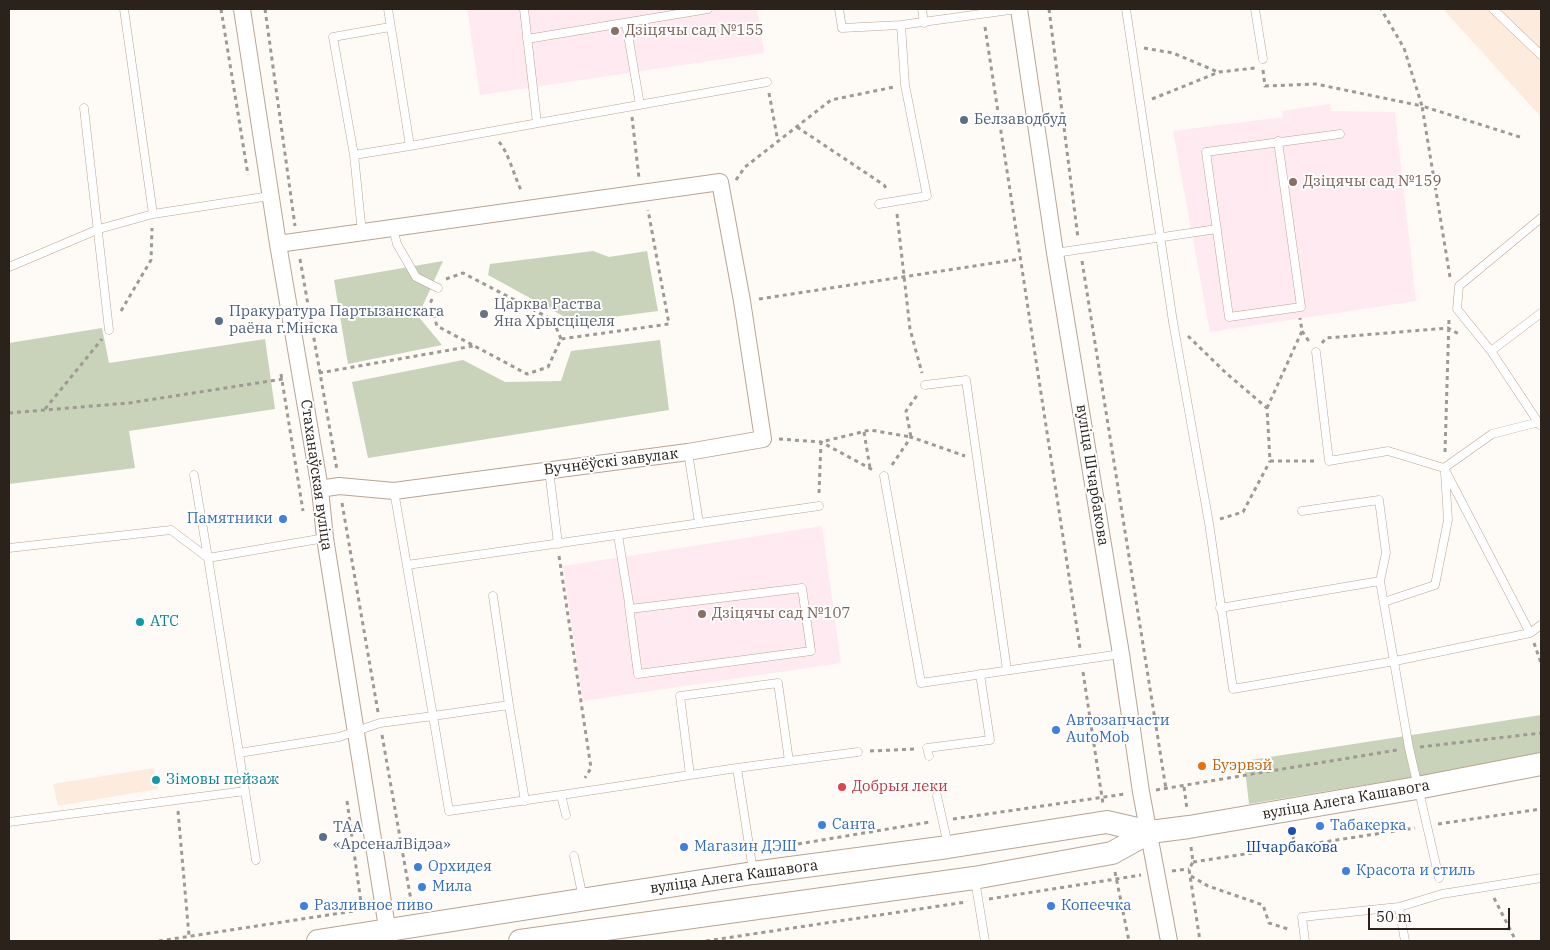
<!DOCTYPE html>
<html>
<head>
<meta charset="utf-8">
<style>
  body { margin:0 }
  #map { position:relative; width:1550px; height:950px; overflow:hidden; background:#fefaf6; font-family:"IBM Plex Serif",serif }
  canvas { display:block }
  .frame { position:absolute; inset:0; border:10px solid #2a221b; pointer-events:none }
  .scale { position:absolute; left:1368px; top:908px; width:142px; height:22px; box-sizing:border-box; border:2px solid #2a221b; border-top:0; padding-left:6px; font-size:15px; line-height:18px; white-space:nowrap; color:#2a221b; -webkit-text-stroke:4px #fff; paint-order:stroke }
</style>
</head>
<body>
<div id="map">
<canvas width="1550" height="950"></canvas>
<div class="frame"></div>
<div class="scale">50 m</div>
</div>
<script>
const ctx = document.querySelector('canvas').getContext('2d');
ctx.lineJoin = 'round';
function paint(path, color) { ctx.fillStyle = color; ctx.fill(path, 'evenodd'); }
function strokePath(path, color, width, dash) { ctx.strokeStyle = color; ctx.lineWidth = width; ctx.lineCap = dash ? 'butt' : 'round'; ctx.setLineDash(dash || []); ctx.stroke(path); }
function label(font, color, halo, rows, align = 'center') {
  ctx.font = font + ' "IBM Plex Serif",serif'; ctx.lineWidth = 4; ctx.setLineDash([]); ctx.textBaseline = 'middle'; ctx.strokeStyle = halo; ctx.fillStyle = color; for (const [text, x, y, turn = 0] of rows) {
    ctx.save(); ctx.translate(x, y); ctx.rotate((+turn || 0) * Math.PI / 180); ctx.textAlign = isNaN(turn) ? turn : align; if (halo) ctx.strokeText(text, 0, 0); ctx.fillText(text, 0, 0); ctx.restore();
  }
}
const built = new Path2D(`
  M1443,9H1541V117L1491,62Z
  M154,768L158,789L58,806L53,784Z`);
const education = new Path2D(`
  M467,9H757L764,53L480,95Z
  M1330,104L1331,111L1395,112L1416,301L1210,332L1173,131L1283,117L1282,111Z
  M822,526L841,663L583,701L563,566Z`);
const green = new Path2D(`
  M593,251L609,257L647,251L658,311L574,322L488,275L490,264Z
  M443,261L418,316L442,345L348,364L334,280Z
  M102,328L109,363L265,339L275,409L129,431L135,468L9,484V343Z
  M660,340L669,410L368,458L352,382L463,360L505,382L561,381L571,351Z
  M1541,715V756L1249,804L1244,761Z`);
const path = new Path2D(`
  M221,9L248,175
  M265,9L295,226
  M1049,9L1078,238
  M985,27L1080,648
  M1144,48L1173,53L1218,72
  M1263,70L1265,86L1316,84L1422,106L1404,48L1381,9
  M769,93L778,142
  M1152,99L1219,72L1255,68
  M632,117L639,178
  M797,127L884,185L888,191
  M499,142C508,151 515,179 522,192
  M736,180L745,167L831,100L894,87
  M897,214L910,329L922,373
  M300,259L337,470
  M1082,261L1166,789
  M1450,277L1422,106L1523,138
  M446,279L463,273L553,320L561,339
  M432,299L430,304L437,326L527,374L548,367L561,339L669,324L648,210
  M759,299L1020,259
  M121,311L151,260L152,228
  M1302,331L1310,343
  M1188,336L1226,373L1267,408L1270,461H1316
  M1322,343L1326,338L1448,328L1459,334
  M319,373L473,346
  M281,374L303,511
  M1267,408L1302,331L1300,318
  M45,409L102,339
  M9,413L129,403L283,379
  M864,432L870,468
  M779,439L821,442L873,470
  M1445,452L1449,318
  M892,465L911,437L965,456
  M819,493L821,442L870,430L911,437L906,411L918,394
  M342,503L378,712
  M1220,519L1243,512L1270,461
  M559,556L591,768L585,778
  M1534,643L1541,663
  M1083,672L1103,804
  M382,735L412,906
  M1420,747L1541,733
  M870,751L916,749
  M1184,787L1187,809
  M1156,790L1397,750
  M347,801L362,910
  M178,811L189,936
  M953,819L1125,794
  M1438,824L1541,809
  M1292,829L1295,848
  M798,844L930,822
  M1191,847L1193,862L1189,869L1200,941
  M1193,862L1415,828
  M1172,871L1189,869
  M1115,872L1129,941
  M1191,876L1208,886L1263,905L1269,923L1291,930
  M1494,898L1516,941
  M989,899L1141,875
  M159,941L367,909
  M706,941L966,902`);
const service = new Path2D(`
  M124,9L153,214
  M388,9L410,146L767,82
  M524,9L537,123
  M839,9L842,28L901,25L1017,9
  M922,9L924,23
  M1126,9L1173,322L1209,523L1233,689L1395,661L1530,633L1541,625
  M1255,9L1263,59
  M1493,9L1541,55
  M626,23L640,105
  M390,27L333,37L354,155L410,146
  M527,39L708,9
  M84,108L109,330
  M1278,141L1301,307L1229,317L1206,152L1340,134
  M354,155L362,233
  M879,204L927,196L905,85L901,25
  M393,228L397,244L416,277L438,288
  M1055,253L1217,229
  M9,267L99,229L153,214L270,196
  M1491,351L1457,309L1459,286L1541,218
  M1316,352L1329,461L1388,451L1444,468L1492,434L1539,422
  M925,385L966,380L1007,670
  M1540,425L1491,351L1541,313
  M688,452L699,523
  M1444,468L1530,633
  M549,470L558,544
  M194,475L208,558L325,538
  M884,476L921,683L1121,654
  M1302,511L1379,500L1386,553L1380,581
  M618,535L630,609L802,588L811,651L638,674L629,606
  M9,548L171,530L208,558L256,860
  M407,565L819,506
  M493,596L509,705
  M1384,602L1435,585L1448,520L1445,472
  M1220,608L1380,581L1409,748L1439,878
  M239,753L339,737L380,723L433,716L394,491
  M929,756L927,748L990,740L980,674
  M789,761L858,752
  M737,768L789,761L778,683L680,696L690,775L737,768L753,871
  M561,795L566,815
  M937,796L948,845
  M525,801L509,705L433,716L449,811C530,800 610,788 690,775
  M9,822L245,791
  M574,856L583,898
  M975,880L985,941
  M1399,907L1405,941
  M1305,941L1302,917L1399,907L1442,894L1541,878`);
const minor = new Path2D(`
  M242,9L278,244L320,489L325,538L389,940
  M1019,9L1055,253L1121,654L1141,792L1169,941
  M278,244L720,182L742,301L763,439L688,452L394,491L339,486L320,489`);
const secondary = new Path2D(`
  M318,941L753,873L948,847L1107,822L1150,832L1189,827L1417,788L1541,764
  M520,941L974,878L1112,853L1150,832`);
const markers = [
  [615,31,5,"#8d6e63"],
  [964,120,5,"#5c6f8a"],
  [1293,182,5,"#8d6e63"],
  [484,314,5,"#6b7280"],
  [219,321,5,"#5c6f8a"],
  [283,519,5,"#3f7fe0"],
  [702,614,5,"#8d6e63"],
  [140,622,5,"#0f9aa8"],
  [1056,730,5,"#3f7fe0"],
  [1202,766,5,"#e8710a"],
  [156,780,5,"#0f9aa8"],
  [842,787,5,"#e0444e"],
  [822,825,5,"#3f7fe0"],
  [1320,826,5,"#3f7fe0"],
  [1292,831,5,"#1a4fb4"],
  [323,837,5,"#5c6f8a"],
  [684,847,5,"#3f7fe0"],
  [418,867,5,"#3f7fe0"],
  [1346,871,5,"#3f7fe0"],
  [422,887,5,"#3f7fe0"],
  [304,906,5,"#3f7fe0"],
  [1051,906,5,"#3f7fe0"]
];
const educationNames = [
  ["Дзіцячы сад №155",625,31],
  ["Дзіцячы сад №159",1303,182],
  ["Дзіцячы сад №107",712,614]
];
const serviceNames = [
  ["Белзаводбуд",974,120],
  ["Пракуратура Партызанскага",229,312],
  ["раёна г.Мінска",229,329],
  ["ТАА",333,828],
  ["«АрсеналВідэа»",333,845]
];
const worshipNames = [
  ["Царква Раства",494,305],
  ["Яна Хрысціцеля",494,322]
];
const streetNames = [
  ["Вучнёўскі завулак",611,462,-7],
  ["Стаханаўская вуліца",316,475,82],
  ["вуліца Шчарбакова",1092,475,81],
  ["вуліца Алега Кашавога",1346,800,-10],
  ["вуліца Алега Кашавога",734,877,-8]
];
const shopNames = [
  ["Памятники",273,519,"right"],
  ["Автозапчасти",1066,721],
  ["AutoMob",1066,738],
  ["Санта",832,825],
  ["Табакерка",1330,826],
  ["Магазин ДЭШ",694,847],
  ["Орхидея",428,867],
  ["Красота и стиль",1356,871],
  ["Мила",432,887],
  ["Разливное пиво",314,906],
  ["Копеечка",1061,906]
];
const cultureNames = [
  ["АТС",150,622],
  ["Зімовы пейзаж",166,780]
];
const foodNames = [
  ["Буэрвэй",1212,766]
];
const healthNames = [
  ["Добрыя леки",852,787]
];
const transitNames = [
  ["Шчарбакова",1292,848]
];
paint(built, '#fdecdd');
paint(education, '#ffeaf1');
paint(green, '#c8d3b9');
strokePath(service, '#b9a492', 9);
strokePath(minor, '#b9a492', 18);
strokePath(secondary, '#b9a492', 24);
strokePath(path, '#9f9994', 3, [4, 4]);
strokePath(service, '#fff', 8);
strokePath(minor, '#fff', 16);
strokePath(secondary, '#fff', 22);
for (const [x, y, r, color] of markers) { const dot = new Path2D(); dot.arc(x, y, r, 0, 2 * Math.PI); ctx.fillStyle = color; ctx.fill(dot); strokePath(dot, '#fff', 2); }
label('15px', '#785e54', '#fff', educationNames, 'left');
label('15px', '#4e5e75', '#fff', serviceNames, 'left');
label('15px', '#5b616d', '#fff', worshipNames, 'left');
label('15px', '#2a221b', '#fff', streetNames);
label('15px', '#366cbe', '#fff', shopNames, 'left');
label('15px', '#0d838f', '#fff', cultureNames, 'left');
label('15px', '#c56008', '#fff', foodNames, 'left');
label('15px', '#be3a42', '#fff', healthNames, 'left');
label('15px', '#164399', '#fff', transitNames);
</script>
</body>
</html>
